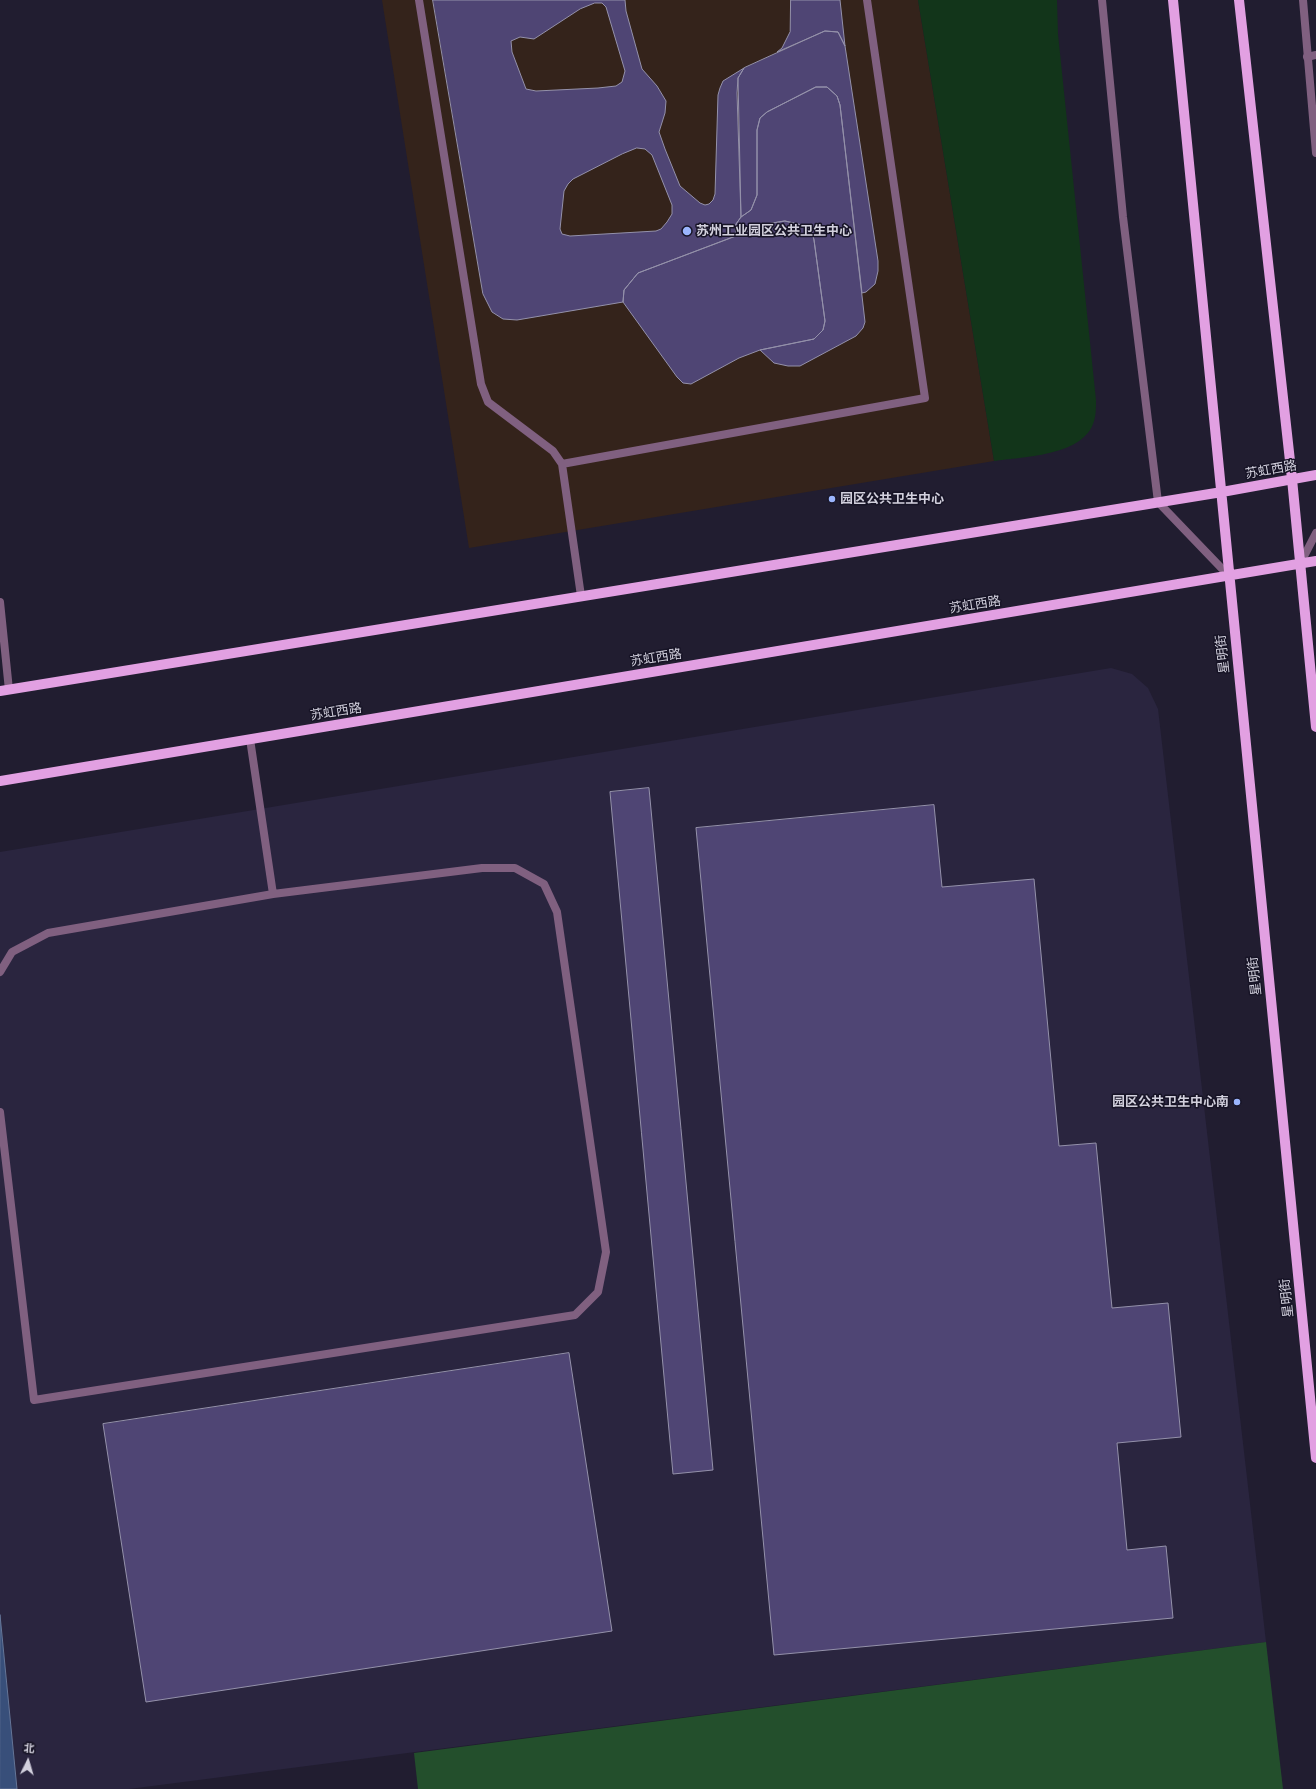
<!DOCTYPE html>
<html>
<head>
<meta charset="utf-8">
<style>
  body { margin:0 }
  #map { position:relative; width:1316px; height:1789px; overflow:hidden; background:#211d30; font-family:"Zilla Slab","Noto Sans SC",serif }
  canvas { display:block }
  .north { position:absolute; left:8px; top:1741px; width:40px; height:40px; -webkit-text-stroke:3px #171426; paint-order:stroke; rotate:5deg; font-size:11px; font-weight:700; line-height:16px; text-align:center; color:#d2d0dd }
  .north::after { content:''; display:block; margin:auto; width:14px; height:18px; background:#d2d0dd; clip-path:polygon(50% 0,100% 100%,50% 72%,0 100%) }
</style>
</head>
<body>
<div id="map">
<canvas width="1316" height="1789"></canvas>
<div class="north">北</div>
</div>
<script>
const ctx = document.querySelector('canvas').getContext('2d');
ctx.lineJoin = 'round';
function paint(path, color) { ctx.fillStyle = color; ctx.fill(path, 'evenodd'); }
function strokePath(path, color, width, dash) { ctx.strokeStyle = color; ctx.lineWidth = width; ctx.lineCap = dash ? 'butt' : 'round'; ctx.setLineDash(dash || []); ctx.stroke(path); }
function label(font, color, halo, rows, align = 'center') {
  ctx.font = font + ' "Zilla Slab","Noto Sans SC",serif'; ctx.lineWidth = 3; ctx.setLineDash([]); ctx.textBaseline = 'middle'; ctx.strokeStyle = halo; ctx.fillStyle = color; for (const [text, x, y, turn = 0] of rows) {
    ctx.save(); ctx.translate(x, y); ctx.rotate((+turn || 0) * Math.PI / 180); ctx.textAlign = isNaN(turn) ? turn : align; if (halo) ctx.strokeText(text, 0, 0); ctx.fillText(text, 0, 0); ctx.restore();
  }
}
const built = new Path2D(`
  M1111,668L1132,674L1148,688L1158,709L1266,1642L129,1789H17L0,1615V852Z`);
const medical = new Path2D(`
  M382,0H918L994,461L469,548Z`);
const green = new Path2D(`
  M918,0H1057L1058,34L1096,400C1096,408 1096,417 1093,424C1081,456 1022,457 994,461Z`);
const forest = new Path2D(`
  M1266,1642L1283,1789H418L414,1753Z`);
const water = new Path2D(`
  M0,1615L17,1789H0Z`);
const building = new Path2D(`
  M433,0H625L626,11L642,69L657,86L666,101L665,113L659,132L665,149L680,186L700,203L705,205L709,204L713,200L715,194L718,95L720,88L723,81L744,68L738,78L737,93L741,217L736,224V236L638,273L624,290L623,302L517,320L503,319L492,312L483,294ZM595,3H602L606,7L625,71L622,82L616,86L598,88L536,91L526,89L512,52L511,41L520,37L534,39L580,9ZM637,148L645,149L652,155L672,205V214L667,222L661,229L656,231L570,236L562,234L560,229L564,191L568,184L573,179L622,154Z
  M791,0H840L845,46L838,32L825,31L777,52L782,48L790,32Z
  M825,31L838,32L845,46L878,261V271L875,284L866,292L862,293L840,105L837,96L827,87H816L767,112L760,118L757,130V195L751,210L741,217L738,78L744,68Z
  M816,87H827L837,96L840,105L865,322L863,328L856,336L800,366H788L774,363L760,350L814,339L823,330L825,321L814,240L812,232L806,226L785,221L767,224L736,236V224L741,217L751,210L757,195V130L760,118L767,112Z
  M785,221L806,226L812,232L814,240L825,321L823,330L814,339L760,350L739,358L691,384L683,383L677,377L623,302L624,290L638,273L767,224Z
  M649,788L713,1470L673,1474L610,792Z
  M934,805L942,887L1034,879L1059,1146L1096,1143L1112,1308L1168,1303L1181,1437L1117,1443L1127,1550L1166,1546L1173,1618L774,1655L696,828Z
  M569,1353L612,1631L146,1702L103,1424Z`);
const service = new Path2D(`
  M419,0L481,384L488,402L553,451L562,464L581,596
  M1307,57L1316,55
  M562,464L925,398L867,0
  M0,602L9,690
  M250,739L273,894
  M0,972L12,952L48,933L273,894L482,868H515L544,884L557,912L606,1252L598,1292L575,1315L34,1400L0,1112`);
const minor = new Path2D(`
  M1102,0L1123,217L1158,502L1229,576
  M1303,0L1316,153
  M1300,564L1316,533`);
const primary = new Path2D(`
  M1173,0L1316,1458
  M1239,0L1292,479L1316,727
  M0,691L1222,492L1316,475
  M0,781L1316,561`);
const markers = [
  [687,231,5,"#9bb5fd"],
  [832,499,4,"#9bb5fd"],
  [1237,1102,4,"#9bb5fd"]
];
const poiNames = [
  ["苏州工业园区公共卫生中心",696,231],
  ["园区公共卫生中心",840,499],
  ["园区公共卫生中心南",1229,1102,"right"]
];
const streetNames = [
  ["苏虹西路",1271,470,-10],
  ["苏虹西路",975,605,-9],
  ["星明街",1223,654,-96],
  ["苏虹西路",656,658,-9],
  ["苏虹西路",336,712,-9],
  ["星明街",1255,976,-96],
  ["星明街",1287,1298,-96]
];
paint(built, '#2a253f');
paint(medical, '#34231b');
paint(green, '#12351a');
paint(forest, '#234f2c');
paint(water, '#384f7a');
strokePath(water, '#667698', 1);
paint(building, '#4f4574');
strokePath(building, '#9491aa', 1);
strokePath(service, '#806080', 8);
strokePath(minor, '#806080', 8);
strokePath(primary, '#e2a0e2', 10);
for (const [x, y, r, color] of markers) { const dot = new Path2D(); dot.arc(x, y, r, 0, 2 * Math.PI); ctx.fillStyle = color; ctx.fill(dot); strokePath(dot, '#171426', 1.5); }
label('bold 13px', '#d2d0dd', '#171426', poiNames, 'left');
label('13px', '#d2d0dd', '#171426', streetNames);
</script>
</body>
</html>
